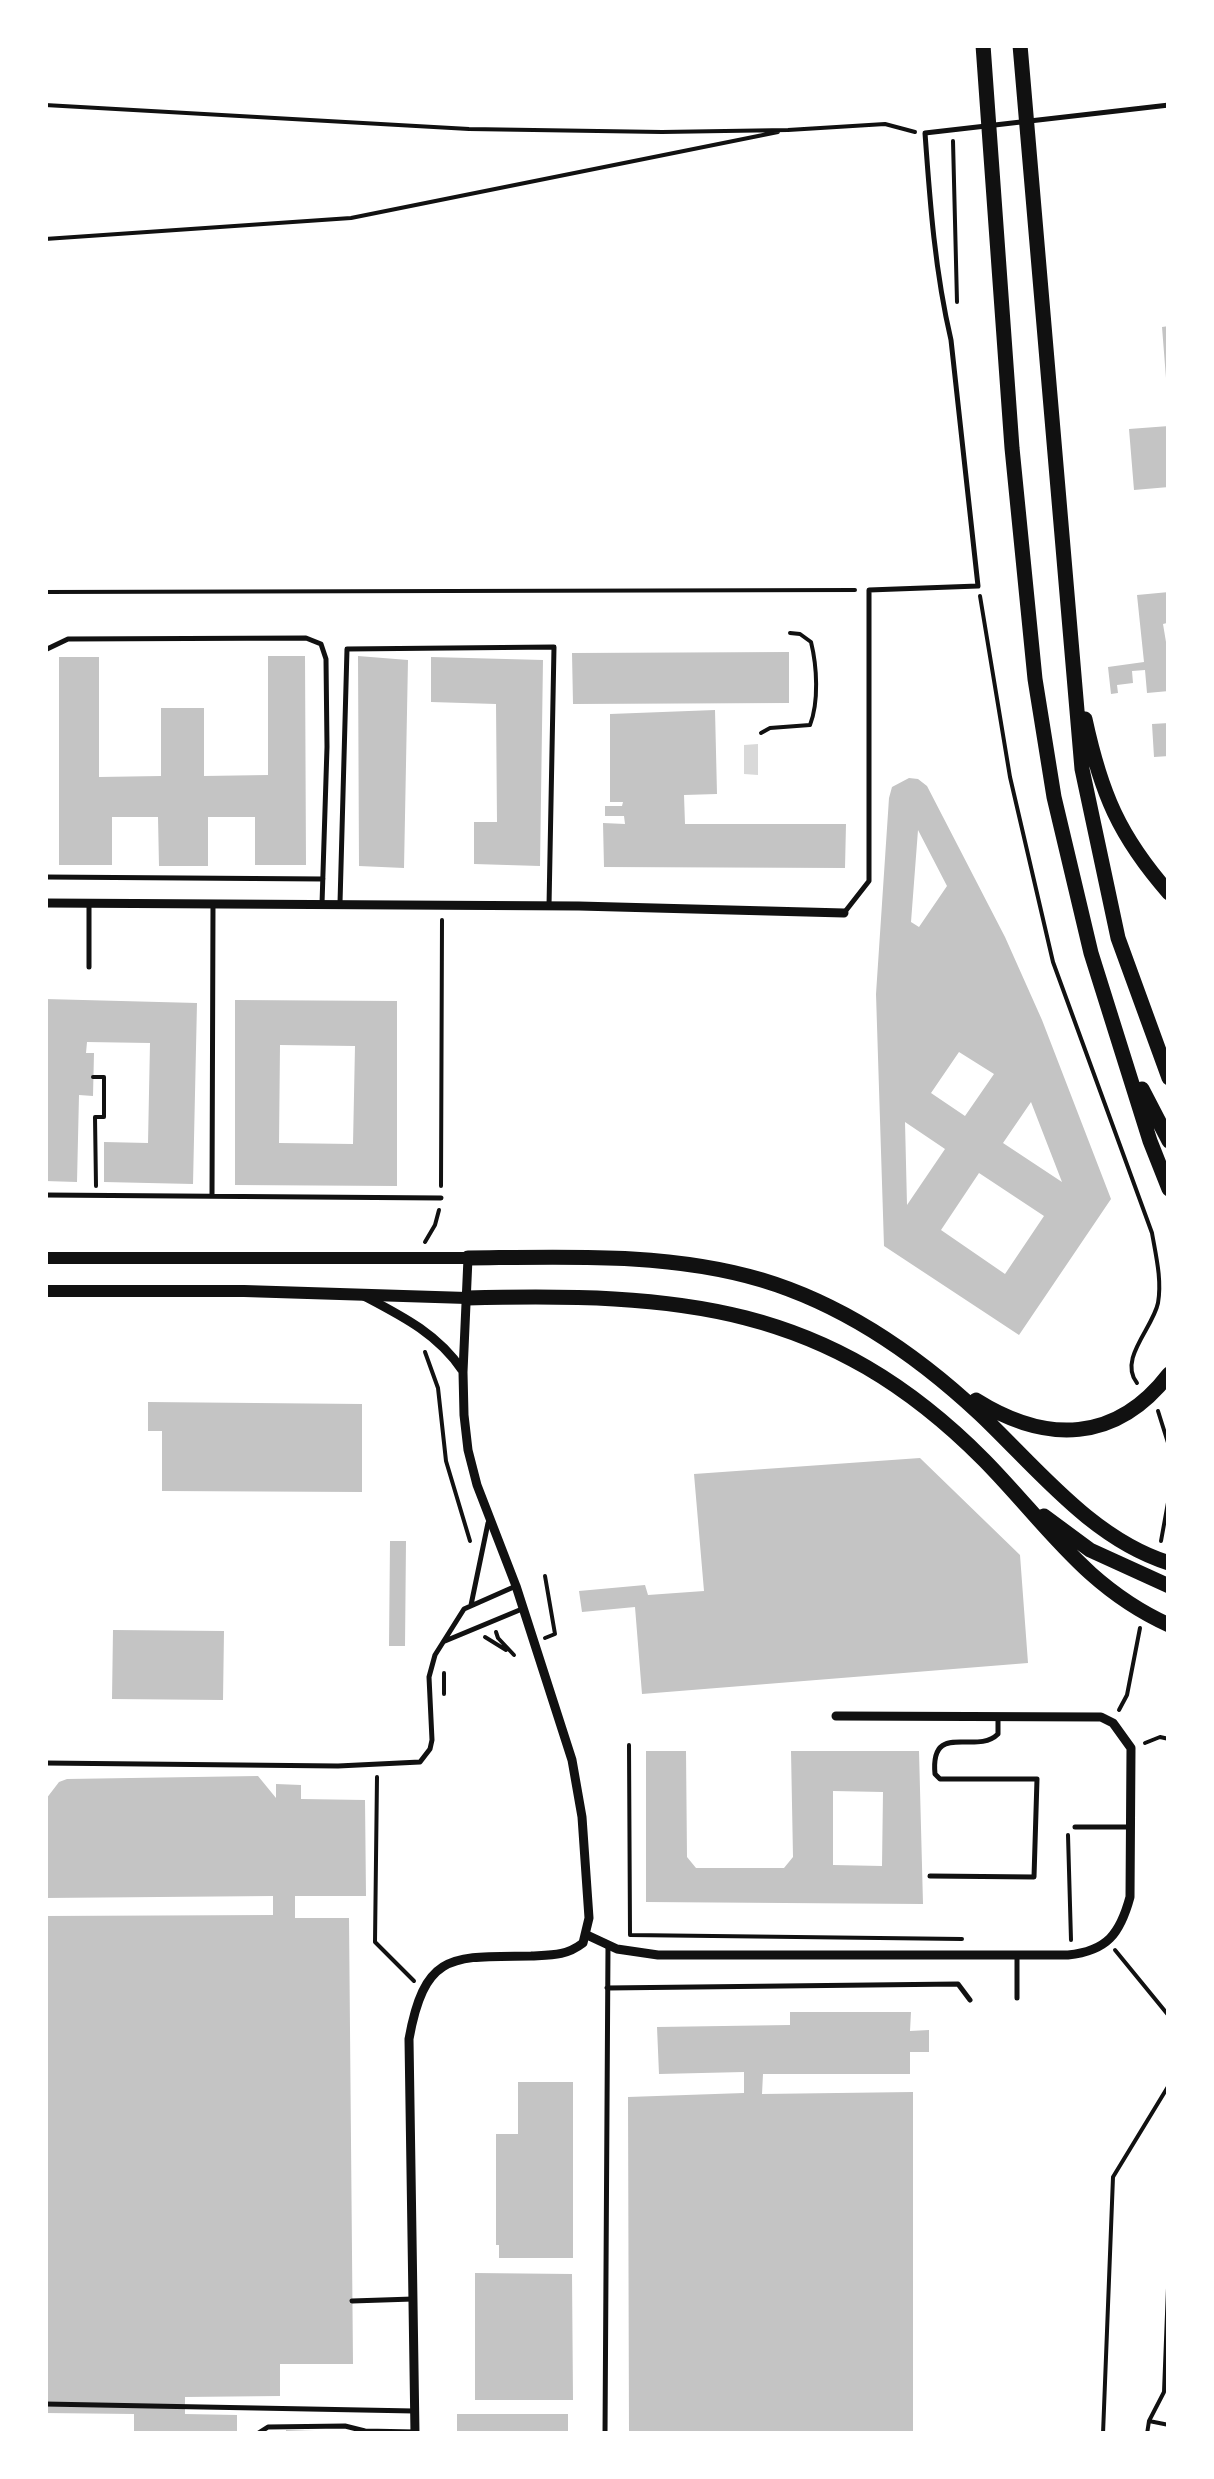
<!DOCTYPE html>
<html>
<head>
<meta charset="utf-8">
<style>
  body { margin:0 }
  #map { position:relative; width:1214px; height:2479px; overflow:hidden; background:#fff; font-family:Lora,serif }
  canvas { display:block }
  .frame { position:absolute; inset:0; border:48px solid #fff; pointer-events:none }
</style>
</head>
<body>
<div id="map">
<canvas width="1214" height="2479"></canvas>
<div class="frame"></div>
</div>
<script>
const ctx = document.querySelector('canvas').getContext('2d');
ctx.lineJoin = 'round';
function paint(path, color) { ctx.fillStyle = color; ctx.fill(path, 'evenodd'); }
function strokePath(path, color, width, dash) { ctx.strokeStyle = color; ctx.lineWidth = width; ctx.lineCap = dash ? 'butt' : 'round'; ctx.setLineDash(dash || []); ctx.stroke(path); }
const water = new Path2D(`
  M758,744V775L744,774V745Z`);
const building = new Path2D(`
  M1169,326V377L1166,378L1162,327Z
  M1169,426V487L1134,490L1129,429Z
  M1169,592L1167,623L1163,624L1169,660V691L1147,693L1145,670L1132,671L1133,683L1117,685L1118,693L1111,694L1108,667L1144,662L1137,595Z
  M789,652V703L573,704L572,653Z
  M268,656H305L306,865H255V817H208V866H159L158,817H112V865H59V657H99V777L161,776V708H204V776L268,775Z
  M358,656L408,660L404,868L359,866Z
  M431,657L543,660L540,866L474,864V822H497L496,704L431,702Z
  M715,710L717,794L684,795L685,824H846L845,868L604,867L603,823L625,824L624,816H605V806H622L623,802H610V714Z
  M1169,723V756L1154,757L1152,724Z
  M909,778L918,779L927,786L1005,937L1042,1020L1111,1199L1019,1335L884,1246L876,994L889,798L892,787ZM918,830L947,886L919,927L911,922ZM959,1052L994,1074L965,1116L931,1093ZM1031,1102L1062,1182L1003,1143ZM905,1122L945,1149L907,1205ZM979,1173L1044,1216L1005,1274L941,1230Z
  M45,999L197,1003L193,1184L104,1182V1142L148,1143L150,1043L87,1042L86,1053H94L93,1096L79,1095L77,1182L45,1181Z
  M235,1000L397,1001V1186L235,1185ZM280,1045L355,1046L353,1144L279,1143Z
  M148,1402L362,1404V1492L162,1491V1431H148Z
  M920,1458L1020,1555L1028,1663L642,1694L635,1607L582,1612L579,1591L645,1585L648,1595L704,1591L694,1474Z
  M390,1541H406L405,1646H389Z
  M113,1630L224,1631L223,1700L112,1699Z
  M646,1751H686L687,1857L696,1868H784L793,1857L791,1751H919L923,1904L646,1902ZM833,1791L883,1792L882,1866L833,1865Z
  M258,1776L276,1798V1784L301,1785V1799L365,1800L366,1896H295V1918H349L353,2364H280V2396L185,2397V2414L237,2415V2434H134V2414L45,2413V1916L273,1915V1896L45,1898L46,1799L59,1782L67,1779Z
  M790,2012H911L910,2031L929,2030V2052H910V2074H763L762,2094L913,2092V2434H629L628,2097L744,2093V2072L659,2074L657,2027L790,2025Z
  M518,2082H573V2258H499V2245H496V2134H518Z
  M475,2273L572,2274L573,2400H475Z
  M457,2414H568V2434H457Z
  M286,2430L315,2431V2434H286Z`);
const path = new Path2D(`
  M45,105L469,129L662,132L788,130L885,124L915,132
  M953,141L957,302
  M45,239L351,218L778,132
  M45,592L855,590
  M980,596L1010,777L1053,962L1152,1233C1156,1256 1162,1280 1158,1303C1153,1328 1118,1359 1137,1383
  M761,733L770,728L810,725C819,702 817,666 811,642L800,634L790,633
  M93,1077H104V1117H95L96,1186
  M441,1186L442,920
  M425,1242L435,1225L439,1210
  M425,1352L438,1388L446,1461L470,1541
  M1158,1411L1169,1446
  M1161,1541L1169,1497
  M545,1576L555,1634L545,1638
  M496,1632L498,1638L514,1655
  M485,1637L506,1650
  M444,1694V1673
  M1119,1710L1127,1695L1140,1628
  M1145,1743L1160,1737L1169,1739
  M629,1745L630,1935L962,1939
  M377,1777L375,1942L414,1981
  M1068,1835L1071,1940
  M1115,1950L1169,2016
  M1149,2421L1169,2425
  M1103,2434L1113,2177L1169,2085
  M1147,2434L1149,2421L1164,2392L1169,2262`);
const service = new Path2D(`
  M45,650L68,639L306,638L321,644L326,659L327,747L322,904
  M45,877L323,879
  M340,903L347,649L554,647L549,906
  M89,905V967
  M844,913L869,881V590L978,586L951,340C935,272 930,203 925,133L1169,105
  M45,949V966
  M45,1195L441,1198
  M212,1196L213,904
  M471,1605L488,1523
  M445,1641L522,1609
  M45,1763L338,1766L420,1762L430,1749L432,1740L429,1677L435,1655L464,1609L516,1586
  M1075,1827H1131
  M930,1876L1034,1877L1037,1779H940L935,1774C930,1720 976,1756 998,1734V1718
  M607,1988L958,1984L970,2000
  M1017,1998V1956
  M352,2301L413,2299
  M45,2404L414,2411
  M257,2434L268,2427L345,2426L365,2431L415,2432
  M605,2434L608,1946`);
const minor = new Path2D(`
  M45,903L579,906L844,913
  M364,1296C402,1316 438,1334 462,1370
  M587,1935L617,1949L658,1955H1068C1107,1951 1120,1934 1130,1897L1131,1748L1113,1723L1101,1717L836,1716
  M415,2434L409,2039C425,1950 454,1957 531,1956C552,1955 566,1956 583,1943L589,1918L582,1817L572,1760L516,1586L477,1485L468,1450L464,1415L463,1372L468,1258`);
const secondary = new Path2D(`
  M45,1258H468
  M45,1291H244L467,1298`);
const trunk = new Path2D(`
  M983,45L1012,448L1035,679L1054,797L1091,953L1150,1141L1169,1189
  M1020,45L1082,769L1118,938L1169,1078
  M1085,719C1101,793 1119,836 1169,893
  M1142,1089L1169,1141
  M468,1258C565,1257 669,1252 762,1280C845,1305 918,1356 980,1414C1037,1468 1092,1539 1169,1563
  M467,1298C677,1293 827,1302 984,1460C1046,1523 1085,1587 1169,1625
  M976,1400C1046,1444 1116,1443 1169,1374
  M1044,1516L1090,1550L1169,1586`);
paint(water, '#d9d9d9');
paint(building, '#c4c4c4');
strokePath(path, '#111', 4);
strokePath(service, '#111', 5);
strokePath(minor, '#111', 9);
strokePath(secondary, '#111', 12);
strokePath(trunk, '#111', 15);
</script>
</body>
</html>
